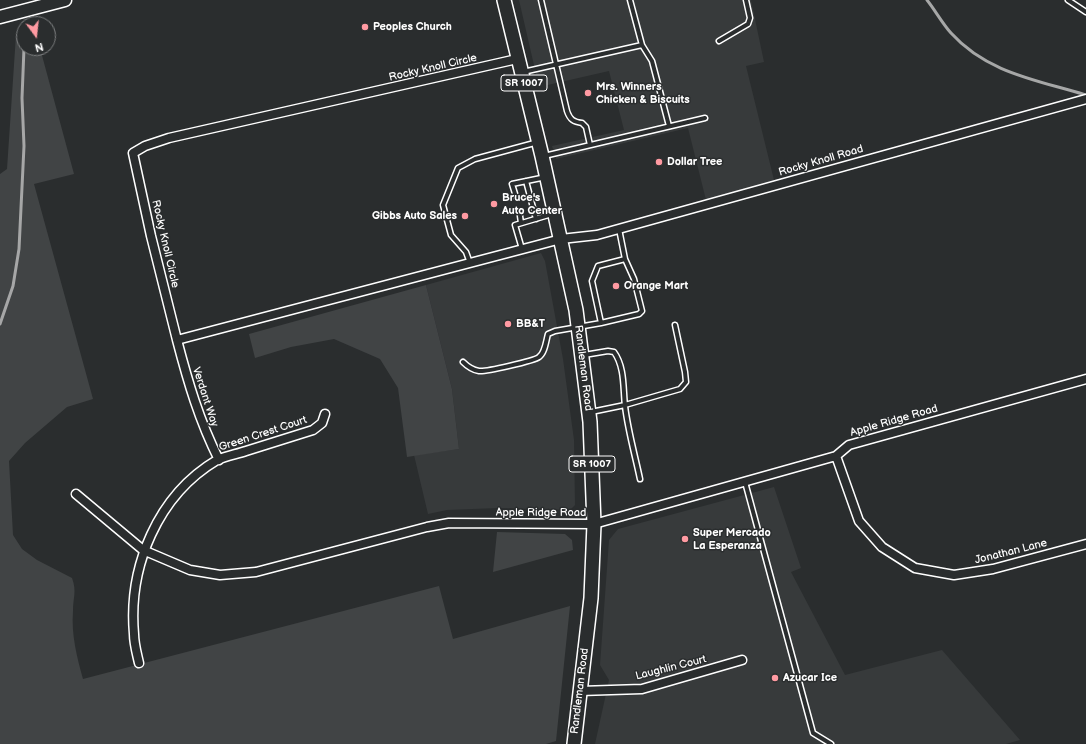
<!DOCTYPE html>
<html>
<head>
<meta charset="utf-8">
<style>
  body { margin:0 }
  #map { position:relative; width:1086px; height:744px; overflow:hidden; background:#2a2d2e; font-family:"Balsamiq Sans",sans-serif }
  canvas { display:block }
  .north { position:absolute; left:16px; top:16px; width:40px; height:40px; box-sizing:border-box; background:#2a2d2e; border:1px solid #7f8182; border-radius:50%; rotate:165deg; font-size:11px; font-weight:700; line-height:16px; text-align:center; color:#fff }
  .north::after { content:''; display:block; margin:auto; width:14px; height:18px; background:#ff9aa2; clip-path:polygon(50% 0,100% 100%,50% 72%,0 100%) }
</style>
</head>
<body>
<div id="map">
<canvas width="1086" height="744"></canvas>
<div class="north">N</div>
</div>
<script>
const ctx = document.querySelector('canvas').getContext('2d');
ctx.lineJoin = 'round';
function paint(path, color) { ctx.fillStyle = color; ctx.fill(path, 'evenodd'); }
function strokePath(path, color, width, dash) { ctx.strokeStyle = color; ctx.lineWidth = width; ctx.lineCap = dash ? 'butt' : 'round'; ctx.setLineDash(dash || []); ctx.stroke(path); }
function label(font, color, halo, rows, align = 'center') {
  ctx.font = font + ' "Balsamiq Sans",sans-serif'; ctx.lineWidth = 3; ctx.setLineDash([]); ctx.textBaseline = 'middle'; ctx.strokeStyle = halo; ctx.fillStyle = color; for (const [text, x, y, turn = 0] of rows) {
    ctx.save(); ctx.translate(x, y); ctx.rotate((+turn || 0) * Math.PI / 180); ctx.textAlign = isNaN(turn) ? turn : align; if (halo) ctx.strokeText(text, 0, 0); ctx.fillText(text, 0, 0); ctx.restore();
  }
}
const built = new Path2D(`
  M519,0H751L764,62L746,66L774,180L706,200L688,128L556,159L552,146L624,130L609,71L539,87Z
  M541,253L545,261L563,359L574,440L575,505L570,510L498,508L447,510L428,514L414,455L459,449L452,389L426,285Z
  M774,487L801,568L791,572L845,675L942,650L1020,740L1006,744H595L609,680L600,665L609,540L618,529Z`);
const green = new Path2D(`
  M24,33V48H40L74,174L34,184L93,399L67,407L25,443L9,461L13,535L22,549L37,560L72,578C77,592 73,597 73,611C71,634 77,658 83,679L439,586L453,639L570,606L556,741L546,744H0V174L7,169L16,35Z
  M426,285L452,389L459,449L407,457L398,388L380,359L334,339L291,347L255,358L249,334Z
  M497,532L565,534L572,540L573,550L493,572Z`);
const stream = new Path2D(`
  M927,0C935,10 942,23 951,33C987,73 1037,80 1086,95
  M0,324L13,286L19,249L24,146L22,98L24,48`);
const lane = new Path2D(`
  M541,0L567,111C570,120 574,122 582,123L586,127L590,145
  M1068,0L1086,12
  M719,41L748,24L750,18L746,0
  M642,45L652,61L669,126
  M523,72L642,45L630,0
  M544,156L705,118
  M526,181L536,219
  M516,197L512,184L546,177
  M520,216L521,223
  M522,249L515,225L552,214
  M470,263L466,252L451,235L443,205L458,168L475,159L538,142
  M601,323L639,314L642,311L634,279L625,259
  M584,355L608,351L614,352C625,367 623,389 625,406C628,431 635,455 640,479
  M463,362C467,366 473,370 479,371C485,372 534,361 539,357C545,353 546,341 548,334L555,331L601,323L592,281L598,266L625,259L619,229
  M591,412L625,405L680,389L686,382L685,372L675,325
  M745,482L813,733L831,744`);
const street = new Path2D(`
  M517,59L169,138L145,146L133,153L151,236L177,340L561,239L597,235L1086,99
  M177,340C188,382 199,420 219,460
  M836,456L859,521L882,547L915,568L954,575L993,569L1086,544
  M76,494L143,550L190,570L220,575L256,572L427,527L449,523L594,524L836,456L849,445L1086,379
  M139,663C137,654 134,644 134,634C128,566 158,495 217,460C226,456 237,454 246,451C268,444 290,437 313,430L322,423L325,414
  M580,691L642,689L742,660`);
const secondary = new Path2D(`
  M0,17L65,0`);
const primary = new Path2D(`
  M504,0L542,156L576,310L590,422L594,524L591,598L574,744`);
const markers = [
  [365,27,4,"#ff9aa2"],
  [588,93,4,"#ff9aa2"],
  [659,162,4,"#ff9aa2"],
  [494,204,4,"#ff9aa2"],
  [465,216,4,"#ff9aa2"],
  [616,286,4,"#ff9aa2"],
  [508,324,4,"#ff9aa2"],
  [685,539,4,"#ff9aa2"],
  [775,678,4,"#ff9aa2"]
];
const shields = [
  [524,83,46],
  [592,464,46]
];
const shieldNames = [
  ["SR 1007",524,83],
  ["SR 1007",592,464]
];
const poiNames = [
  ["Peoples Church",373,27],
  ["Mrs. Winners",596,87],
  ["Chicken & Biscuits",596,100],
  ["Dollar Tree",667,162],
  ["Bruce's",502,198],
  ["Auto Center",502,211],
  ["Gibbs Auto Sales",457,216,"right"],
  ["Orange Mart",624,286],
  ["BB&T",516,324],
  ["Super Mercado",693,533],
  ["La Esperanza",693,546],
  ["Azucar Ice",783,678]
];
const streetNames = [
  ["Rocky Knoll Circle",433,68,-13],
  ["Rocky Knoll Road",821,161,-16],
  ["Rocky Knoll Circle",165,244,77],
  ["Randleman Road",583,368,83],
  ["Verdant Way",205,397,72],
  ["Apple Ridge Road",894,421,-16],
  ["Green Crest Court",263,434,-18],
  ["Apple Ridge Road",541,513],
  ["Jonathan Lane",1011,552,-14],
  ["Laughlin Court",671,668,-14],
  ["Randleman Road",580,691,-83]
];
paint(built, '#373a3b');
paint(green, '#414445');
strokePath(stream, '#a6a7a7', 3);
strokePath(lane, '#fff', 7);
strokePath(street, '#fff', 11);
strokePath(secondary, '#fff', 15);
strokePath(primary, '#fff', 16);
strokePath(lane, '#2a2d2e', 4);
strokePath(street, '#2a2d2e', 8);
strokePath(secondary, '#2a2d2e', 12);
strokePath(primary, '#2a2d2e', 13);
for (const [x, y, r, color] of markers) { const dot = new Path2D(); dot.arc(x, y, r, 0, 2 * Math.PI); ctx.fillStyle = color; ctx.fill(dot); strokePath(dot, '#2a2d2e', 1.5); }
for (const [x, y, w] of shields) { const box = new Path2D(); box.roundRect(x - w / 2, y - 8, w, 16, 3); ctx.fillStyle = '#2a2d2e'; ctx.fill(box); strokePath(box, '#fff', 1); }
label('bold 10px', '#fff', null, shieldNames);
label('bold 11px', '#fff', '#2a2d2e', poiNames, 'left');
label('11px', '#fff', '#2a2d2e', streetNames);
</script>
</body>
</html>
